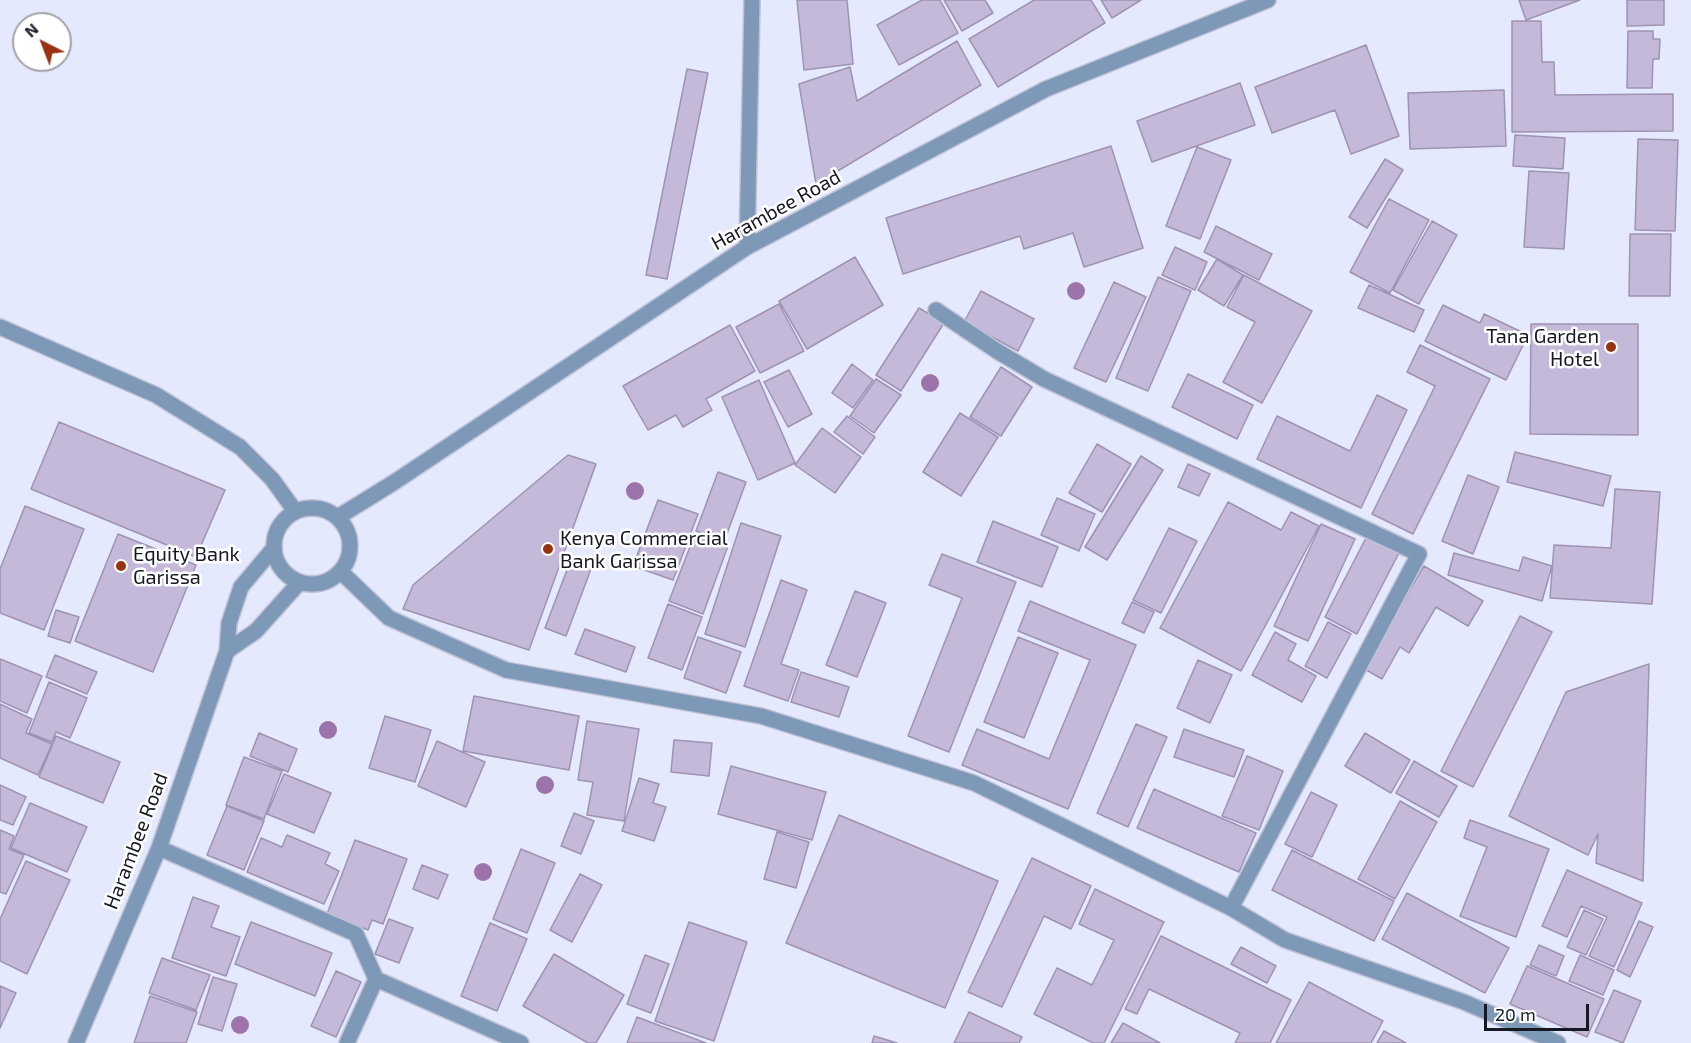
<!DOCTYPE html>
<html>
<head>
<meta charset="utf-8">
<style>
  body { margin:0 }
  #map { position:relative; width:1691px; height:1043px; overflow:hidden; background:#e5e9fd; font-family:"Exo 2",sans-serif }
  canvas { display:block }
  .north { position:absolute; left:12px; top:12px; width:60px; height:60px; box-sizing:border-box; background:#fff; border:2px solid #a2a3a7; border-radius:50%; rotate:318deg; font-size:16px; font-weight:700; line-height:24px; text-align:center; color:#161824 }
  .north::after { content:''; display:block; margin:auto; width:21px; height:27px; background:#993211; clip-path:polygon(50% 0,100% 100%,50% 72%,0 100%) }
  .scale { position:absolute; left:1484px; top:1004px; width:105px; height:27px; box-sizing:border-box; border:3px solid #161824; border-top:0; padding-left:8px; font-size:18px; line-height:21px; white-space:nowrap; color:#161824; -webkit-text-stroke:4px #fff; paint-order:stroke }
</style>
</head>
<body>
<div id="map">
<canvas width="1691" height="1043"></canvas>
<div class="north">N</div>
<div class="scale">20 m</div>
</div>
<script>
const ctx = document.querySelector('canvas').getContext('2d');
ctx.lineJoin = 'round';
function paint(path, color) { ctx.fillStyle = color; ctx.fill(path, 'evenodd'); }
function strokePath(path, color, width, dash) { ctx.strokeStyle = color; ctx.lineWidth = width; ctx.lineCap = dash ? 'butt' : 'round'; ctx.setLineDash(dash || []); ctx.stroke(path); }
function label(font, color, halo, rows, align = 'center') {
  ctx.font = font + ' "Exo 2",sans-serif'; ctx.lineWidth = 5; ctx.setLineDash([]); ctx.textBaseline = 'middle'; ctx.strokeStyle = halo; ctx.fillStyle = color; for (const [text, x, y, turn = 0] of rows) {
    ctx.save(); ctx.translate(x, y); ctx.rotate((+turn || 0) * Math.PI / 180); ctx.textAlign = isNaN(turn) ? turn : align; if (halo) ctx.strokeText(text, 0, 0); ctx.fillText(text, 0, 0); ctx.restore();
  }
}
const building = new Path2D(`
  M797,0H847L853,64L804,70Z
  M922,0H940L958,33L899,65L877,25Z
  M944,0H985L993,13L962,31Z
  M1034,0H1091L1105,23L998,87L969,39Z
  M1101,0H1141L1112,18Z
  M1519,0H1580L1526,20Z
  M1627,0H1664V25L1627,26Z
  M1512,21H1541L1542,62H1554L1555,95L1673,94V131L1512,132Z
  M1628,31H1653V39H1660L1659,59H1653L1652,88H1627Z
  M957,41L981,85L816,184L799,84L850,67L857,101Z
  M1366,45L1399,136L1351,154L1335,110L1272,133L1255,87Z
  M687,69L708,73L667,279L646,275Z
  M1240,83L1255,125L1152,162L1137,121Z
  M1504,90L1506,146L1410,149L1408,93Z
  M1515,135L1565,138L1563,169L1513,166Z
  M1638,139L1678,140L1675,231L1635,230Z
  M1111,146L1143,248L1084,267L1073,233L1024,249L1020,236L903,274L886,218Z
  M1197,147L1231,160L1200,239L1166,226Z
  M1385,159L1403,170L1367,228L1349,217Z
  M1529,171L1569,173L1564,249L1524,247Z
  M1389,199L1429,220L1390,293L1350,272Z
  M1432,221L1457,235L1419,304L1393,290Z
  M1216,226L1272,254L1259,280L1204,252Z
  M1630,234H1671L1670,296H1629Z
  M1175,247L1207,262L1195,290L1162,275Z
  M855,257L883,305L807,349L779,301Z
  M1217,259L1243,275L1224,306L1198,290Z
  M1244,275L1312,311L1262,403L1223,382L1255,322L1227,307Z
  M1158,277L1191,291L1148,391L1116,378Z
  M1114,282L1146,297L1106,382L1074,368Z
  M1369,285L1424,310L1414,332L1358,308Z
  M981,291L1034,319L1018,351L964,322Z
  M779,304L804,351L760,373L736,327Z
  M1443,305L1480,323L1484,314L1528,335L1506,380L1425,341Z
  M919,308L944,323L901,391L876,375Z
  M1531,324H1638V435L1530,434Z
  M730,325L755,371L706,399L712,410L683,427L676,415L648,430L623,386Z
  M1420,345L1490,379L1413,534L1372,514L1435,386L1407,372Z
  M852,364L873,380L853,408L832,393Z
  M1001,367L1032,387L1001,436L970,417Z
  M789,370L812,414L788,427L764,382Z
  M1188,374L1253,405L1237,439L1172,407Z
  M876,379L901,395L874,433L850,416Z
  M759,380L795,463L758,480L722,397Z
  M1377,395L1407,410L1361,508L1257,459L1277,416L1350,451Z
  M960,413L998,437L961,496L923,472Z
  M847,416L875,437L863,454L834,432Z
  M59,422L225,490L196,557L31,489Z
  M822,428L861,457L835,493L795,465Z
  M1097,444L1131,464L1102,512L1069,493Z
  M1515,452L1611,476L1603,506L1507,482Z
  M568,455L596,464L529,650L403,609L413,585Z
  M1141,456L1163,470L1107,560L1085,547Z
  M1188,464L1210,474L1199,496L1178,487Z
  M718,472L746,482L724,542L696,531Z
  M1468,475L1499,487L1473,554L1442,541Z
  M1615,489L1660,492L1652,604L1550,598L1554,545L1611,548Z
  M1057,498L1095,514L1079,551L1041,535Z
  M658,500L698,514L673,580L633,566Z
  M1228,502L1281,530L1291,512L1319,526L1241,671L1160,628Z
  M25,506L84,529L44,630L0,613V569Z
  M993,521L1058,547L1042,587L977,562Z
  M741,523L781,536L745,647L705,634Z
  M1321,524L1355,539L1308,641L1274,626Z
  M1169,528L1197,541L1161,613L1133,600Z
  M118,534L196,565L153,672L75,641Z
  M695,534L728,546L703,614L669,601Z
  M1367,536L1399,553L1357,634L1325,617Z
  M1454,553L1519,571L1523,557L1552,566L1542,601L1448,575Z
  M942,554L1016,582L949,752L908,736L962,598L929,585Z
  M570,562L591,569L566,636L545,628Z
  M1424,566L1483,601L1468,626L1436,607L1409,653L1400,647L1382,679L1363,668Z
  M781,580L807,590L781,664L799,670L788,701L744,686Z
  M855,591L886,603L857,677L826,665Z
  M1030,601L1136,645L1068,809L962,765L977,729L1049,759L1090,660L1018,631Z
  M1132,602L1154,612L1144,633L1122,623Z
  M668,604L702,617L682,670L648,658Z
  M56,610L79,617L70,643L48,636Z
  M1520,616L1552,632L1473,787L1441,771Z
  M1328,622L1351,634L1327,678L1305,666Z
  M585,629L635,647L626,672L575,654Z
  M1275,632L1296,644L1288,660L1316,676L1302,702L1252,675Z
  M698,637L741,652L726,693L684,678Z
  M1018,637L1058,653L1024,738L984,722Z
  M55,655L97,672L87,694L46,677Z
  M0,659L42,676L27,713L0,701Z
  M1198,660L1232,675L1210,723L1177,708Z
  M1649,664L1643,881L1596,863L1598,834L1588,855L1509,816L1566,692Z
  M801,672L849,687L839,717L791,702Z
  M49,682L87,698L70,738L56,732L52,742L29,733Z
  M474,696L579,716L569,770L463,751Z
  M0,704L32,719L26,733L52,744L38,775L0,758Z
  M385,716L431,730L415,782L369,768Z
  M587,721L639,729L624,821L587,815L593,782L578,780Z
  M1136,724L1167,737L1128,827L1097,813Z
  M1184,729L1244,750L1234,777L1174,757Z
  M259,733L297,749L288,772L250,756Z
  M1365,733L1410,760L1391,793L1345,766Z
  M56,736L120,762L103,803L39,777Z
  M674,740L712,743L709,776L671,772Z
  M437,741L485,762L466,807L418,786Z
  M1247,756L1283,771L1259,830L1222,816Z
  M244,757L282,771L264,819L226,805Z
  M1414,761L1457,786L1439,817L1396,793Z
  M731,766L826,792L812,840L718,814Z
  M284,774L331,793L314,833L267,814Z
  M639,778L659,784L653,803L666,807L654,841L622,831Z
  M0,785L26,797L13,825L0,820Z
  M1154,789L1256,833L1239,872L1137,828Z
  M1311,792L1337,805L1312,857L1285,844Z
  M1400,801L1437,822L1395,899L1358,879Z
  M30,803L87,827L67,872L11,848Z
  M227,806L264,821L244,870L207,855Z
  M574,813L594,821L581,854L561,846Z
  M839,815L998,881L945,1008L786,943Z
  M1470,820L1549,849L1516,937L1460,916L1487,847L1464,838Z
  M0,830L14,836L9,849L24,855L6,894L0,892Z
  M777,832L809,842L796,888L764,879Z
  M287,835L330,853L325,864L339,871L324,904L247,872L261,838L282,847Z
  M355,840L407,859L383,924L372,920L368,930L327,914Z
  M521,849L555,863L527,933L493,919Z
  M1292,850L1394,901L1374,941L1272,890Z
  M1032,858L1091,886L1071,929L1044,916L1002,1007L968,992Z
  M26,861L70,880L27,974L0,961V919Z
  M422,865L448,875L438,899L413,889Z
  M1567,870L1642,903L1614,967L1589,956L1607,917L1581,906L1567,937L1542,926Z
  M580,874L602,885L572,942L550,930Z
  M1095,889L1164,922L1104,1043H1093L1034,1014L1057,968L1092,985L1114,940L1079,924Z
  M1407,893L1509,948L1485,993L1382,939Z
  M193,897L219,906L211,927L240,937L226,976L172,958Z
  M1584,910L1603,919L1586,955L1567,947Z
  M389,919L413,928L399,963L375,954Z
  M1639,921L1653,927L1630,977L1617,970Z
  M251,922L332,953L315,996L235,964Z
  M689,922L747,942L714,1041L655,1021Z
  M490,923L527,939L497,1011L461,996Z
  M1161,936L1291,1000L1270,1043H1235L1240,1033L1149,989L1137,1014L1125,1009Z
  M1539,945L1564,956L1556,976L1530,965Z
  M1241,947L1276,966L1267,983L1231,964Z
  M554,954L624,995L596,1043H588L523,1006Z
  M645,955L669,964L651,1013L627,1004Z
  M1580,955L1614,970L1603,995L1569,981Z
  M162,958L210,975L196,1010L149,993Z
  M1527,966L1604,999L1587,1037L1510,1004Z
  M336,971L361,982L336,1037L311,1026Z
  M213,977L237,984L222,1031L198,1024Z
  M1309,982L1383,1021L1371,1043H1276Z
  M0,986L16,993L0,1028Z
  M1614,990L1641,1001L1623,1043L1595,1032Z
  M150,996L197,1012L186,1043H134Z
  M969,1012L1022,1037L1019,1043H954Z
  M637,1017L706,1043H627Z
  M1123,1023L1160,1043H1111Z
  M1384,1031L1406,1043H1377Z
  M874,1036L897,1043H872Z`);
const minor = new Path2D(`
  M747,247L752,0
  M936,310L997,351L1044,379L1419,554L1231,908
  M0,327L156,395L240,447L272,479L295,511
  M274 546a38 38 0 1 1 76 0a38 38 0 1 1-76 0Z
  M338,517L393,483L747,247L1046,89L1268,0
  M341,572L389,618L506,670L761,716L974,783L1231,908L1285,940L1464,1002L1558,1043
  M227,651L256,631L299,583
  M159,848L356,934L376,979L521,1043
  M76,1043L159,848L227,651L229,623L241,587L273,549
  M347,1043L376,979`);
const trees = [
  [1076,291],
  [930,383],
  [635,491],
  [328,730],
  [545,785],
  [483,872],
  [240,1025]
];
const markers = [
  [1611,347,6,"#993211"],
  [548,549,6,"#993211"],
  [121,566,6,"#993211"]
];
const streetNames = [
  ["Harambee Road",776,210,-29],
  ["Harambee Road",136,841,-69]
];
const poiNames = [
  ["Tana Garden",1599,336,"right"],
  ["Hotel",1599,359,"right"],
  ["Kenya Commercial",560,538],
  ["Bank Garissa",560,561],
  ["Equity Bank",133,554],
  ["Garissa",133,577]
];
paint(building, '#c4b9d9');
strokePath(building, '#9e93b2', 1.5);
strokePath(minor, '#c0c3d6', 18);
strokePath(minor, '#7e98b7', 15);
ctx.fillStyle = '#9d73ac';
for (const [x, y] of trees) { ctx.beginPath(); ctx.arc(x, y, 9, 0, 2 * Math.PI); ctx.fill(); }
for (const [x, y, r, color] of markers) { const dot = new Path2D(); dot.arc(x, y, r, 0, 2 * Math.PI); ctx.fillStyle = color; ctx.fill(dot); strokePath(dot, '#fff', 2); }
label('20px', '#161824', '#fff', streetNames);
label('20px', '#161824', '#fff', poiNames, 'left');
</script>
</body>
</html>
